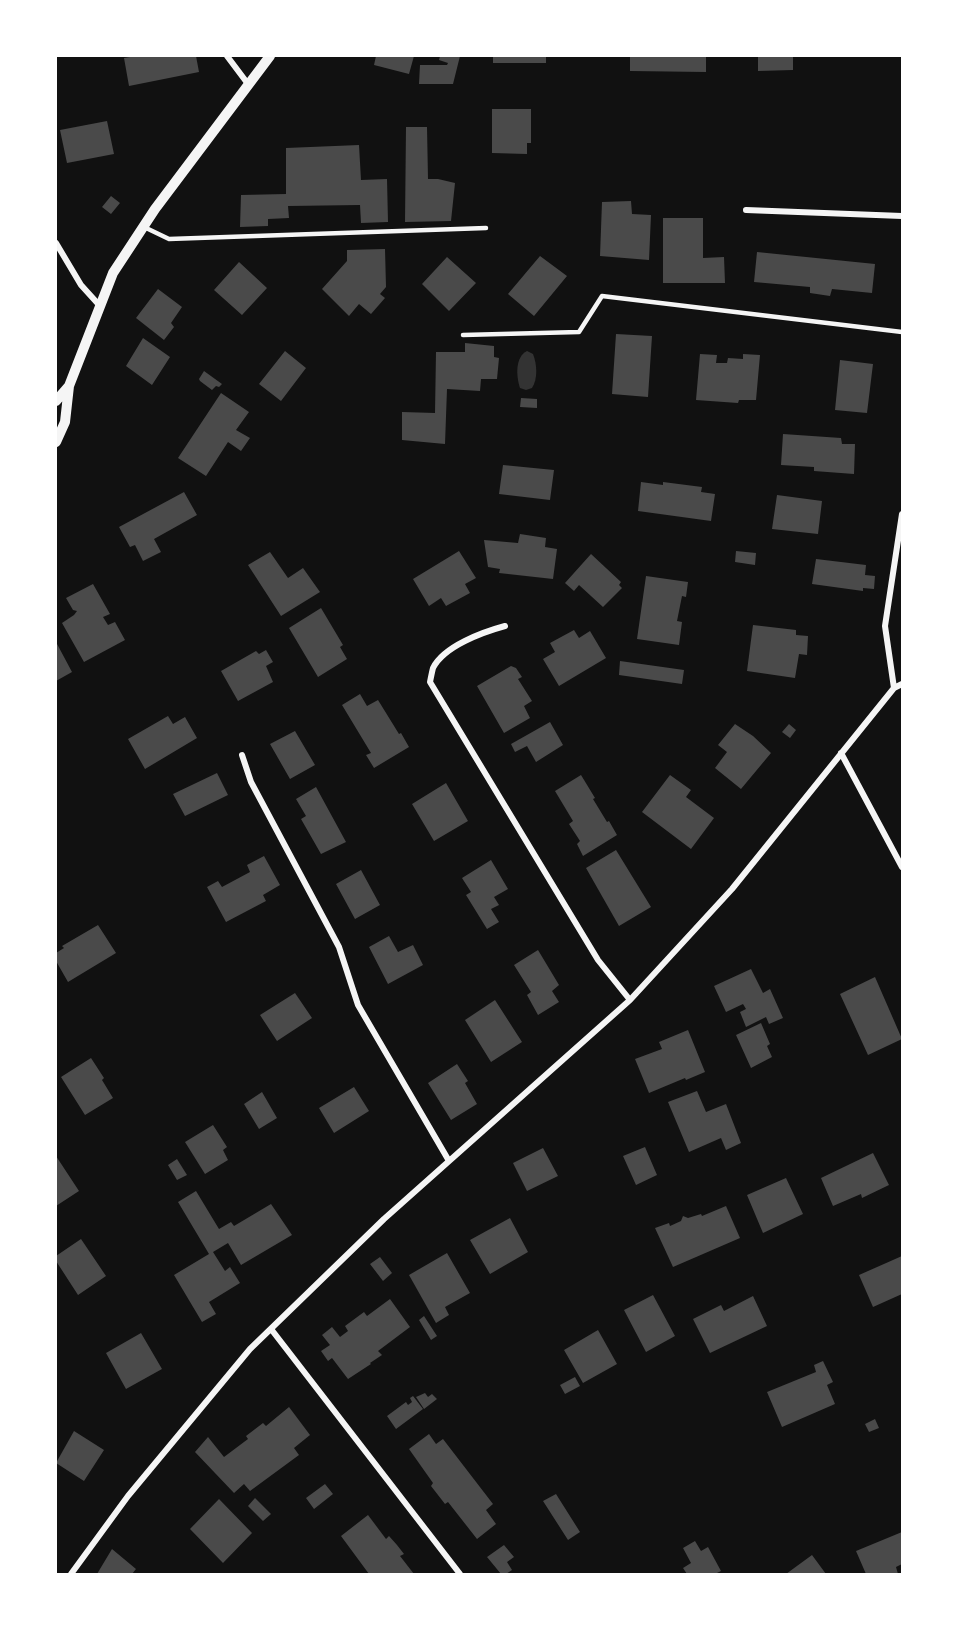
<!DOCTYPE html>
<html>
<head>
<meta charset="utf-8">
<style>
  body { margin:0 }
  #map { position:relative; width:958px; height:1630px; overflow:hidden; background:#111; font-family:"Public Sans",sans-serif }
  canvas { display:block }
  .frame { position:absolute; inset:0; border:57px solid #fff; pointer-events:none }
</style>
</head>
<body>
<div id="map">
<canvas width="958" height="1630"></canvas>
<div class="frame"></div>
</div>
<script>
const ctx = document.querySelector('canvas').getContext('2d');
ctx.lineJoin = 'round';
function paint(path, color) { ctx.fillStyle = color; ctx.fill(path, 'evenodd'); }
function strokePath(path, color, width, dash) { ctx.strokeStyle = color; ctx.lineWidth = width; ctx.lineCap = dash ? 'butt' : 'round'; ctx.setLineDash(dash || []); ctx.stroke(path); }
const water = new Path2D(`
  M527,351L533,354C537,364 538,379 532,388L526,390L520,388C516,376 515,357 527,351Z`);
const building = new Path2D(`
  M136,56H196L199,72L129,86L124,58Z
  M376,56H414L409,74L374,65Z
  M440,56H460L453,84H419L420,65H447L448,63L439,60Z
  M493,56H546V63H493Z
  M630,56H706V72L630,71Z
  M758,56H793V70L758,71Z
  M492,109H531V143H527V154L492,153Z
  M107,121L114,154L67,163L60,130Z
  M406,127H427L428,179H438L455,183L451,221L405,222Z
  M359,145L361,180L387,179L388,222L361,223L360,205L288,206L289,218L268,219V226L240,227L241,195L286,194V148Z
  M111,196L120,203L111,214L102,207Z
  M631,201L632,214L651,215L649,260L600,256L602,202Z
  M663,218H703V258L724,257L725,283H663Z
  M385,249L386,287L380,294L385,298L371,314L359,304L349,316L322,289L347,261V250Z
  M757,252L875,264L872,293L832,289L830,296L810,293V287L754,282Z
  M540,256L567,276L534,316L508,294Z
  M447,257L476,283L449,311L422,284Z
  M239,262L267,288L242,315L214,290Z
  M158,289L182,307L171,323L174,327L164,340L136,318Z
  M616,334L652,336L648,397L612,394Z
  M143,338L170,357L152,385L126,366Z
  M465,343L494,346V357L499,358L497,379H481L480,391L447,389L445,444L402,440V412L435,413L436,352H465Z
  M285,351L306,368L281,401L259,384Z
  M700,354L717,355L716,363H727L728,358L743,359V354L760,355L756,400H739L738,403L696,400Z
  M840,360L873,364L867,413L835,410Z
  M204,371L222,384L219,387L216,386L212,390L200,381L199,379Z
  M221,393L249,412L236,430L250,438L241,451L228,442L206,476L178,458Z
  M521,398L537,399V408L520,407Z
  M783,434L841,438L842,444H855L854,474L814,471V467L781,465Z
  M503,465L554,470L550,500L499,494Z
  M641,482L663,485V482L702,487L701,492L715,494L711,521L638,511Z
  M184,492L197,515L154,539L161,552L143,561L135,545L130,547L119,527Z
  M777,495L822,501L818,534L772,529Z
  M520,534L546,538L545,547L557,549L553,579L499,573L500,569L488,567L484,540L518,543Z
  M459,551L476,578L465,584L470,593L446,606L441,598L429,606L413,579Z
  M736,551L756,553L755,565L735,562Z
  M270,552L288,578L303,568L320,592L281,616L248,565Z
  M591,554L621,582L619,585L622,588L603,607L579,585L574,591L565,583Z
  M816,559L866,565L865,575L875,576L874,589L863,588V591L812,584Z
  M646,576L688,582L686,597L682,596L677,621L682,622L679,645L637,639Z
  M93,584L110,614L103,617L108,625L115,622L125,640L84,662L62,623L74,615L77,611L73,610L66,598Z
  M321,608L343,645L340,647L347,659L318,677L289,628Z
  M753,625L796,630V635L808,636L807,655L799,654L795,678L747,671Z
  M574,630L579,638L590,631L606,658L559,686L543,659L555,652L550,643Z
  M56,642L72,672L56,681Z
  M266,650L273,662L266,666L273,682L238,701L221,671L256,651L259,654Z
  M620,661L684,670L682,684L619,675Z
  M511,666L516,668L522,677L518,679L532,701L524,706L530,718L504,733L477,686Z
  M360,694L367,706L378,700L399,734L401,733L409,747L374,768L366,755L371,753L342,705Z
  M168,716L173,724L185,717L197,738L145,769L128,739Z
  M550,722L563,745L536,762L527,746L515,752L511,744Z
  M735,724L753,736L771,753L741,789L715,768L727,752L718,745Z
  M789,724L796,730L790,738L782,732Z
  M295,731L315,765L290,779L270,744Z
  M217,773L228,795L185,816L173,794Z
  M581,775L595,798L593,799L607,822L609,821L617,835L583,856L577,844L580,841L569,824L573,821L555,791Z
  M670,775L691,790L686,797L714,818L691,849L642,812Z
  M446,783L468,821L434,841L412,804Z
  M316,787L346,842L321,854L301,819L306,816L296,799Z
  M616,850L651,907L619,926L586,868Z
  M264,856L280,885L263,895L266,901L226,922L207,887L218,881L222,887L250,872L247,865Z
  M491,860L508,889L494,897L499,905L491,909L499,922L487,929L466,895L471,892L462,878Z
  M361,870L380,905L355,919L336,884Z
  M98,925L116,953L68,982L56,961V953L64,948L62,946Z
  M389,936L398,952L413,945L423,965L388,984L369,947Z
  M538,950L559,985L552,991L559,1002L538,1015L527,995L531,992L514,965Z
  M751,969L763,993L770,989L783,1018L769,1024L766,1017L746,1027L740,1012L746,1009L743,1004L726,1012L714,986Z
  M875,977L902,1039L868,1055L840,994Z
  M295,993L312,1018L277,1041L260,1015Z
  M495,1000L522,1042L491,1062L465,1020Z
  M761,1023L770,1044L767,1046L772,1057L751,1068L736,1035Z
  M688,1030L705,1072L686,1080L685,1078L649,1093L635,1059L662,1049L659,1042Z
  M91,1058L104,1078L102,1080L113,1098L85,1115L61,1077Z
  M457,1064L468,1081L465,1083L477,1104L451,1120L428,1083Z
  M354,1087L369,1111L334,1133L319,1108Z
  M697,1091L706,1112L726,1104L741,1143L726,1150L721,1138L689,1152L668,1102Z
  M262,1092L277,1118L259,1129L244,1104Z
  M213,1125L227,1147L223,1150L228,1160L205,1174L185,1142Z
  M645,1147L657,1175L636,1185L623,1156Z
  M543,1148L558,1176L527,1191L513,1163Z
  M873,1153L889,1185L862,1198L861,1194L833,1206L821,1178Z
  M56,1156L79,1191L56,1206Z
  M177,1159L187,1175L177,1180L168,1165Z
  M786,1178L803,1214L763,1233L747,1195Z
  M196,1191L219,1229L231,1222L234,1226L271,1204L292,1235L241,1265L228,1243L213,1252L225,1271L230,1267L240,1283L209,1302L216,1314L202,1322L174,1275L209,1254L178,1202Z
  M726,1206L740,1238L673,1267L655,1228L669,1223L670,1226L681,1221L683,1216L688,1218L701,1214L702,1216Z
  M510,1218L528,1252L490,1274L470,1240Z
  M81,1239L106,1276L78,1295L56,1261V1256Z
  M447,1253L470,1293L445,1307L449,1315L436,1323L409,1275Z
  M902,1256V1294L873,1307L859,1275Z
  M380,1257L392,1273L383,1281L370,1264Z
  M653,1295L675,1336L646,1352L624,1310Z
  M753,1296L767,1326L710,1353L693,1319L721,1305L724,1311Z
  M390,1299L410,1327L378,1351L382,1355L370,1363L371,1364L348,1379L332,1358L328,1361L321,1351L330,1345L322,1335L332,1327L340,1337L348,1331L345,1326L364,1312L367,1316Z
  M424,1316L437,1336L431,1340L419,1320Z
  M598,1330L617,1364L583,1383L564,1350Z
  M141,1333L162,1369L126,1389L106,1353Z
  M823,1361L833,1382L827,1385L835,1404L782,1427L767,1392L816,1372L814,1365Z
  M575,1377L580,1386L565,1394L560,1385Z
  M425,1393L428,1397L432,1394L437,1399L424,1409L416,1397Z
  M413,1396L423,1409L396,1429L387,1416L406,1402L408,1405L412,1402L410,1398Z
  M289,1407L310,1435L294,1448L299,1455L250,1491L244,1484L234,1493L195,1452L208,1437L224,1457L248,1439L246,1436L263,1423L266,1426Z
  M875,1419L879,1428L869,1432L865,1424Z
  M74,1431L104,1450L84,1481L56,1463Z
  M429,1434L436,1444L443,1439L493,1504L486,1510L496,1524L477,1539L448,1502L445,1504L431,1486L433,1483L409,1449Z
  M325,1484L333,1494L314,1509L306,1498Z
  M556,1494L580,1532L568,1540L543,1501Z
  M255,1498L271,1514L263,1521L248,1506Z
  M219,1499L252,1533L223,1563L190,1529Z
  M368,1515L386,1539L389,1536L397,1545L404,1554L400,1556L414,1574H369L341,1536Z
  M902,1532V1564L896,1567L898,1574H866L856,1551Z
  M695,1541L701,1551L708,1547L721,1571L715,1574H687L683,1568L691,1563L683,1548Z
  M504,1545L514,1557L507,1562L512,1570L506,1574H501L487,1557Z
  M112,1549L136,1569L132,1574H97Z
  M812,1555L826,1574H786Z`);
const service = new Path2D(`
  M144,227L169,239L486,228
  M463,335L579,332L602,296L902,332`);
const minor = new Path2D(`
  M227,56L248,84
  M746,210L902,216
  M56,243L81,285L100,306
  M505,626C483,632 444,646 433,668C432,672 431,677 430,682L598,960L630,1000
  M894,688L885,626L902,514
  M841,753L902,867
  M242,755L251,782L339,947L358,1005L449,1161
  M271,1329L460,1574
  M71,1574L128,1496L250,1349L384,1219L630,1000L732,889L894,688L902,684`);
const tertiary = new Path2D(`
  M56,401L69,386
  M56,442L65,422L69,386L113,273L155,209L270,56`);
paint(water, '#333');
paint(building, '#4a4a4a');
strokePath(service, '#f5f5f5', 4.5);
strokePath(minor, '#f5f5f5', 6);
strokePath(tertiary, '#f5f5f5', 10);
</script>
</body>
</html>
